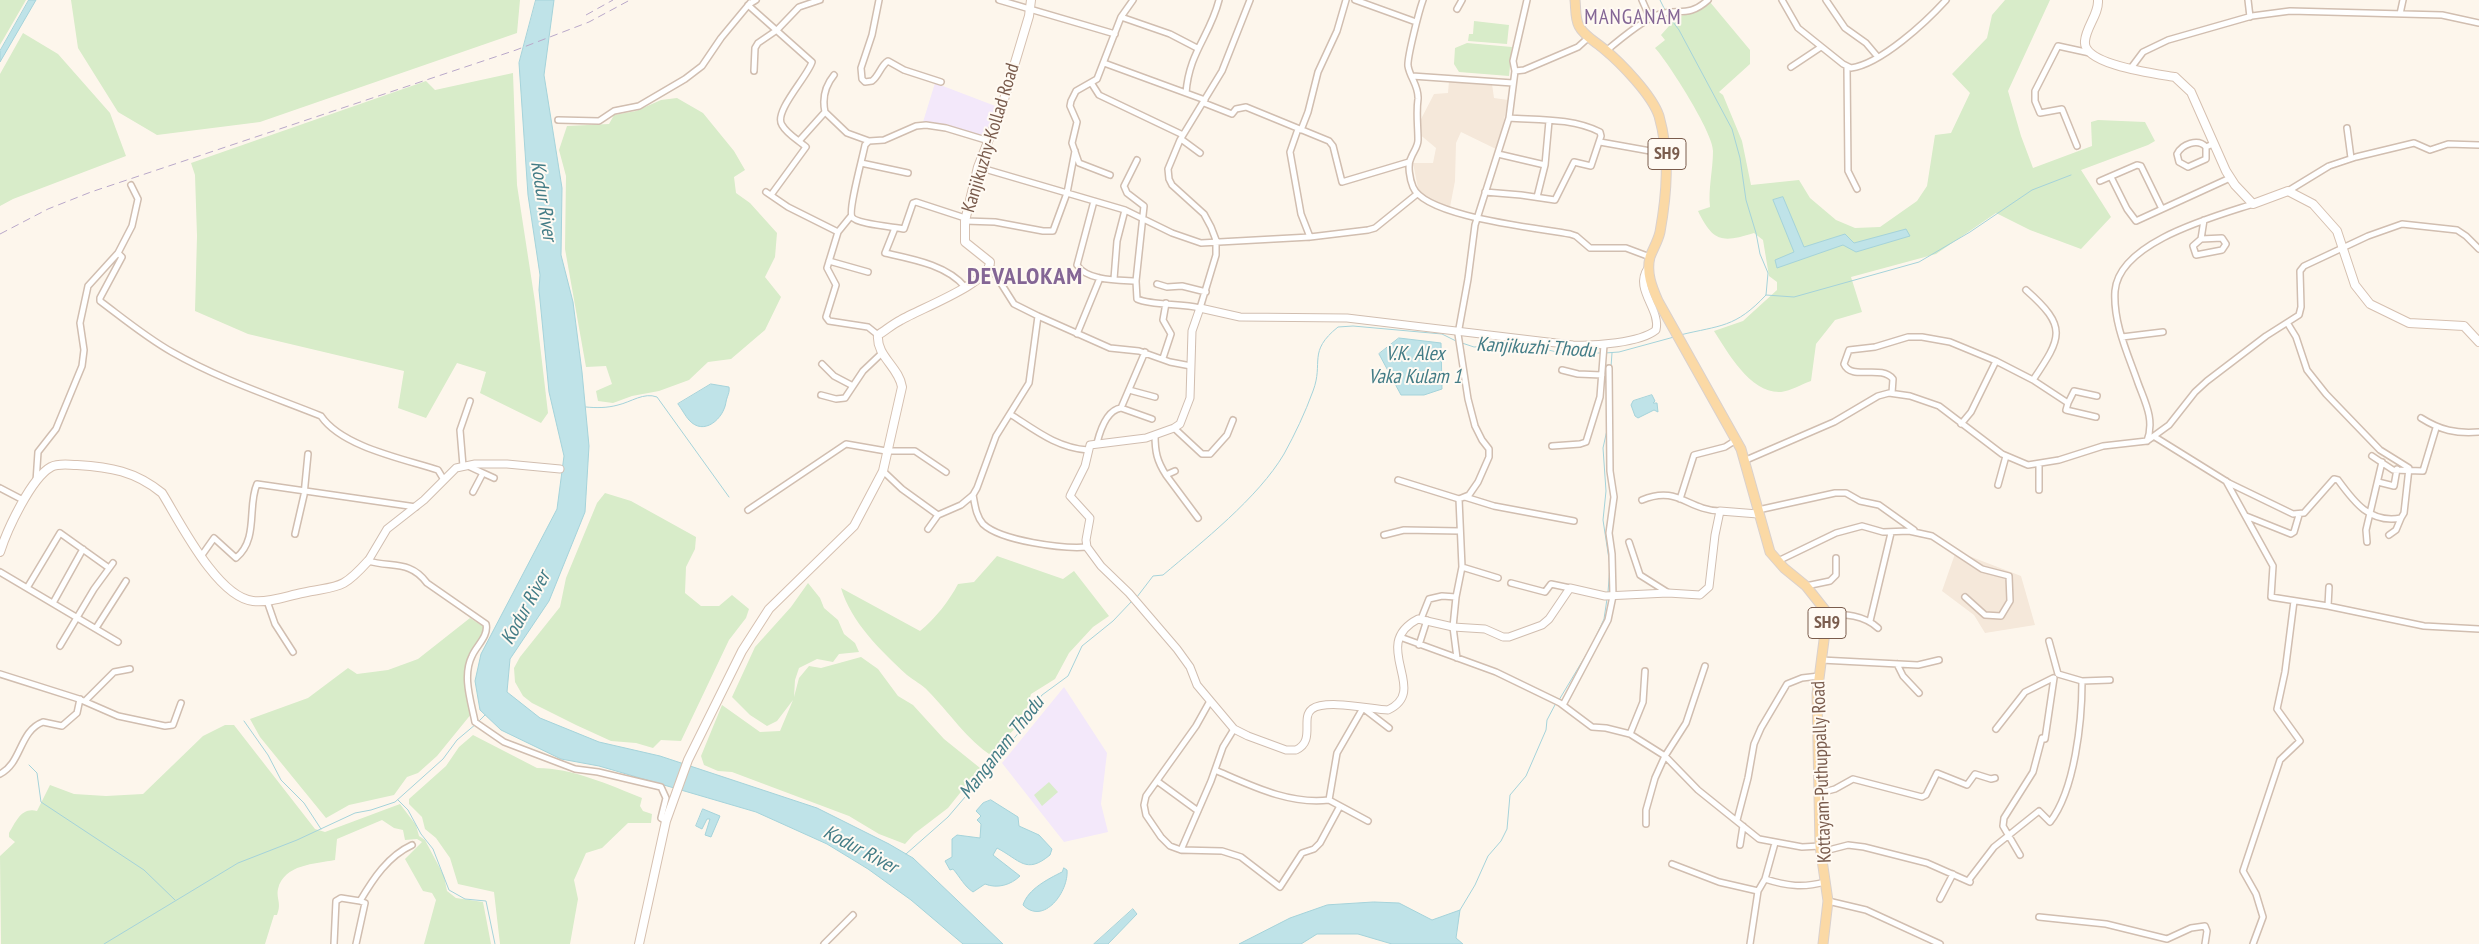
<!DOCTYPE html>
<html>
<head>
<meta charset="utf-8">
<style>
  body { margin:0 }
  canvas { display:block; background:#fdf6ec }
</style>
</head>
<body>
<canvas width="2479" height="944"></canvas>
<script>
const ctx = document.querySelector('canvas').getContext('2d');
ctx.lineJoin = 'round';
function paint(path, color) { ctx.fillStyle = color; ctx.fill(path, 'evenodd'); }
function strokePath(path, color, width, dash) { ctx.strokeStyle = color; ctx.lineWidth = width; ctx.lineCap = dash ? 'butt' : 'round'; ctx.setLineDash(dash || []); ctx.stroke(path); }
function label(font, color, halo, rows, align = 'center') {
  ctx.font = font + ' "PT Sans Narrow",sans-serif'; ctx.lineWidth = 4; ctx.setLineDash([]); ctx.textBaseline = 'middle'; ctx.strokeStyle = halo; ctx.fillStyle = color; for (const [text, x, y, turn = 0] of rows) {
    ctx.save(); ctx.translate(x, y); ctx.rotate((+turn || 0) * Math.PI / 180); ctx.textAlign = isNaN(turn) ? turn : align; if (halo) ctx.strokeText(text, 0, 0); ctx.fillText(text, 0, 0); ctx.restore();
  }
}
const residential = new Path2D(`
  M1449,81L1492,84L1494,98L1508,100L1498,150L1461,132L1456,143L1455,181L1450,207L1432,201L1419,193L1413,163H1433L1436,148L1418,133L1419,123L1434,94L1448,93Z
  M1956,551L2021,576L2035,625L1985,633L1974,615L1942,591Z`);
const education = new Path2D(`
  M935,83L998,107L990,137L923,122Z
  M1064,687L1107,753L1101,804L1108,832L1064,842L1002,763Z`);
const green = new Path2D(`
  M0,0H26L0,45Z
  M71,0H520L517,33L260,122L157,135L118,112L78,48Z
  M2005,0H2050L2008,91L2021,136L2033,168L2092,146L2091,122L2098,120L2145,122L2155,141L2148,145L2081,170L2111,217L2081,249L2030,230L1996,213L1936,254L1851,277L1862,312L1835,320L1816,344L1811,381C1802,384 1791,391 1781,392C1751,394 1728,353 1714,331L1743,321L1777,290V282L1769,276L1763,240L1754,233C1722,243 1713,242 1698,211L1710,207C1708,189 1713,170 1713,151C1714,134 1668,62 1655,48L1665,40L1661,35L1677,17L1695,12L1710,2L1750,50V64L1719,92L1723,95L1742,141L1751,185L1799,180L1810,198L1836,220L1855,228L1880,227L1917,201L1927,186L1935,135L1951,133L1970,93L1952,74L1987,38L1992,15Z
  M1474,21L1509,25L1507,44L1468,41L1469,34H1473Z
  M23,33L58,54L110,113L126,156L13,199L0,206V74Z
  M1467,43L1512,47L1509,76L1459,72L1454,64L1455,48Z
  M513,73L517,185L535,302L548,413L541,423L480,393L486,372L457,363L426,418L398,408L404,371L248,334L195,311L197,236L195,175L191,163L426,81L435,90Z
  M677,98L703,113L734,151L745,170L734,177L736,193L750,203L777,233L775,257L765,277L781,297L765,330L731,359L708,362L689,380L659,391L632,396L613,403L598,401L596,391L612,384L606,366L586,367L565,249L566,176L559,150L567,126L609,124L614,115L636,111L661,100Z
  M605,493L631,501L696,537L695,549L686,567L685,593L701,606H719L732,595L749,609L746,618L729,640L681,741L661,740L653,748L636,743L611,741L576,725L532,703L523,696L515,682L514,668L520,657L560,607L566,578L597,503Z
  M997,556L1063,579L1074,571L1109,616L1093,627L1069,653L1055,679L1031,694L1023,721L1001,742L992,756C967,740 949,712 928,691C922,684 914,681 907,675C881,651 851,622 841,588L920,631C935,619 949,601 958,584L974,582Z
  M808,583L820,598L824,608L838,620L844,634L855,643L859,652L839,654L833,662L817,659L799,668L795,680L794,697L799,678L809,666L821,668L861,657L878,669L898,696L913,705L944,739L980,768L948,808L914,834L905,844L879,834L849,816L732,772L718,771L704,765L701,756L722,705L760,732L780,731L793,700L777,721L767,726L750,715L732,697L755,647L791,607Z
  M470,618L484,627V633C469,666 461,675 472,713L437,756L418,773L407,777L394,795L349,805L326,818L260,737L250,719L308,698L348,668L357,674L388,670L418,659Z
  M225,725H234L315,829L325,832L400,804L416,825L419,836L425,840L444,876L447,891L456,898L483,902L491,944H424L436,900L432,893L423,891L405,859L422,842L417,839L405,840L403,830L394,828L382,820L337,839L335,860C315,864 284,864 278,889C276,899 282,903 277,915H274L265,944H1L0,856L15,842L9,837V833C16,822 21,807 37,811L50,785L74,794L106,796L143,794L203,736Z
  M473,735L537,768C572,768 610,785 642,798L640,806L643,811L652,814L651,823H628L602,848L586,853L574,880L578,899L570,944H500L494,892L458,884L450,858L436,838L425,829L422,817L409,804V799L446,766L459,747Z
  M1049,782L1058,792L1042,806L1034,795Z`);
const water = new Path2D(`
  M29,0H36L0,62V51Z
  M536,0H554L544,75L562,188L561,255L573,302L582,372L589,446L585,512L549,601L510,659L507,692L540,718L599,742L660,756L817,808L889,844L913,858L1003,944H963L911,900L868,869L827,844L756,812L599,766L561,759L501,730L480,710L475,681L481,654L557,509L564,456L549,392L539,290L540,275L528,195L519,63Z
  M1783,197L1804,247L1845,234L1854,243L1906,229L1910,236L1856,252L1843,245L1777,268L1775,260L1794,252L1773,200Z
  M1399,338L1441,343L1442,389L1424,395H1401L1379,354Z
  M711,384L729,387C730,393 727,396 726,402C724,418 704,437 689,420C686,417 681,408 678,404Z
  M1652,395L1655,401L1653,403H1657L1658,412L1654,410L1638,418L1635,416L1631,405L1633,401Z
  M991,800L1018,817L1019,826L1039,835L1052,849L1050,855C1026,875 1020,860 997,848L993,855L1020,876C1011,885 997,889 985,884L973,892C964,886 960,877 953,869L950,870L945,861L952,857V839L957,835L980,838L981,824L977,820L981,816L976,811L983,803Z
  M703,809L720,816L711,837L705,835L710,819H707L702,829L696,826Z
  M1064,868L1067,870C1069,891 1044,926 1023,905C1028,889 1048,879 1062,872Z
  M1374,902L1399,903L1432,920L1460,910L1456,938L1463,944H1392L1358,934H1317L1301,944H1239L1290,918L1327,905Z
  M1133,909L1137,914L1108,944H1094Z`);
const stream = new Path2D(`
  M1660,0L1665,10
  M1667,14L1679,30L1732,129L1740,158L1746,200L1756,233L1760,254L1768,273L1766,295C1735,328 1721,325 1680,335
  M1766,295L1794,297L1919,262L1970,232L2032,190L2071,175
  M1462,343L1474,347L1519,343L1561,353H1601
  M1605,353L1619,352L1674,337
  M1611,367L1612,353
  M586,407C597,408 607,408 618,405C631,402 644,392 657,397L729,497
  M1607,430L1603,448L1606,491L1603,520L1610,566L1608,592
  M1137,597L1153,576L1163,575C1202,542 1258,498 1284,454C1295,434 1305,413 1313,391C1324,362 1307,352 1338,327L1353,326L1442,334L1456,341
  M1559,700L1592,645L1604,619L1607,599
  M244,721L268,755L281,780L304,803L321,829
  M479,721L485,715
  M29,765L37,773L41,802L144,870L175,900
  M398,800L408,810L421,834L433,849L449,890L465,899L486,901L495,944
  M906,854L948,817L989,769L1029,720L1035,704L1042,695L1068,676L1082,646L1113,621L1132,601
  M1460,910L1475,885L1488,856L1501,841L1507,829L1510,795L1526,776L1546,730L1547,720L1556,703
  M104,944L238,863L297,840L355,813L371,810L395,802L443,759L457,740L476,724`);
const minor = new Path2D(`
  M756,0L748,5L812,62C808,76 773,112 782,125C787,134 798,140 806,147L771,195
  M879,0L872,35L861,68L862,79L865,82L872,81C879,76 881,65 888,61L904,70L941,82
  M999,0L1115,34
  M1355,0L1416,22
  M1423,0C1419,11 1407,58 1408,66C1410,78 1419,86 1418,99C1416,113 1418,126 1418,140C1418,147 1413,152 1411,158C1407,165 1410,180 1413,187C1425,217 1539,228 1570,234L1576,236L1590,248H1626L1650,257
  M1642,0L1650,18
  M1782,0L1798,28L1843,64L1851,68C1881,64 1926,22 1946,0
  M1826,0L1845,28L1866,43L1877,56
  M2248,0L2250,17
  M1457,9L1462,0
  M2400,14L2403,0
  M1121,17L1170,34L1197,48
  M1606,51C1619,40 1642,21 1657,15C1678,7 1687,19 1708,0
  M1104,63L1205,100
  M1791,67L1821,47
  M1847,67L1848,171L1857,189
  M2131,68L2143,52L2168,40L2252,16L2290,11L2442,15L2479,23
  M754,71L755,48L758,43L777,30L799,7L820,0
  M1515,71L1524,70L1578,47L1589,37
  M1412,76L1513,83
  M1092,84L1099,95L1183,135
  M1186,93C1189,52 1210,36 1219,0
  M1204,103L1232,114L1236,109L1246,107L1329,141L1333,146L1342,182L1409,162
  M825,112C822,98 825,86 834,75
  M558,120L599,121L614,111L639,106L685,79L702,66L721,38L750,3
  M2347,128L2351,158
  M1298,129L1290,152L1301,214L1310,237
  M1301,130L1308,112L1318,72L1337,31L1346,0
  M1181,139L1200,153
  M799,141L825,112L847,133L869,141
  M1600,142L1667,154
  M2077,146L2062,109L2040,113L2035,101V91L2058,46L2090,53
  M2206,147C2198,138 2182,144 2177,154L2179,162L2188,167L2206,159V147L2213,144
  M1498,154L1545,165
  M1137,160L1124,186L1127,193L1144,206L1136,281L1137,299C1153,306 1181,303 1200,308L1216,255V240L1211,227L1204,214L1172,185L1169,179L1168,169L1180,140L1222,71L1250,0
  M861,163L908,173
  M978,167L1125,210L1172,233L1201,243L1310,237L1368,230L1375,228L1417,194
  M1110,175L1079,163L1072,143L1077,122L1070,106L1071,101L1076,91L1097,79L1121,17L1133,0
  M2111,177L2127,209L2136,221L2230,178
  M2100,181L2137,165L2141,166L2162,209
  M2288,191L2329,166L2356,157L2414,143L2430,150L2448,144L2479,145
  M766,192L788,207L838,232
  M1485,192L1521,195L1555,200L1574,162L1591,166L1601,136L1600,132C1573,118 1538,120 1509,118
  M1537,197L1545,165L1549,121
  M1094,201L1077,265C1087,281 1118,280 1136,281
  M851,216L838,232L827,268L836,285L826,317L829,321L868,327L878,335
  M965,218L916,202L913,203L904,229C895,227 856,224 852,217C848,210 863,156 865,145L869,141L884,140L916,126L926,125L946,128L989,141
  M965,221L995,222L1043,231H1053L1067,193L1075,151
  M895,228L885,253C912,259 947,265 965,287
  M2222,238L2226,244L2222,250L2196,255L2193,246L2201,239Z
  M2201,239L2204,220
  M118,253L122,257L100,298V301C124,319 147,338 172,352C219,379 271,396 321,416C342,447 404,459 438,470L444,480
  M829,261L868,272
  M990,266L1014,304L1038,316L1110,348L1139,351L1170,362L1191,366
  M1114,279L1117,241L1125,210
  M1157,284L1167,287L1182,286L1206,292
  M1077,334L1100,278
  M2122,337L2163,332
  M1145,352L1121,408L1152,419
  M1163,358L1171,334L1163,320L1166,303
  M822,364L834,376L853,386
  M1562,370L1578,374L1602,375
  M2033,380L2068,403L2074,391L2097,396
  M1129,390L1155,397
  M1892,393L1893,379C1881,364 1851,381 1844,364L1849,350L1875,347L1908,337H1922L1950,342L1996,361
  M821,395L836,399L845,398L863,371L882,353
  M2068,403L2066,410L2096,417
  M1010,414C1035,430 1057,448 1088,450
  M2421,418C2440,430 2456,434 2479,432
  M1961,424L1971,412L1996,361L2033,380C2062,337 2068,327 2026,290
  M1174,428L1202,454H1210L1227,435L1233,420
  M1155,435C1155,452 1157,461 1166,475L1175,471
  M2155,437L2229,483L2293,514L2304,513L2334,479L2338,480C2354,502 2370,524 2401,518L2404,513L2409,468L2380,450L2326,394L2307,370L2296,337L2288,324
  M2147,441C2155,420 2145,402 2138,383C2128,354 2113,323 2115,291C2119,242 2213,217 2253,204
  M1097,443C1100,431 1107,410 1121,408
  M1552,446L1580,444L1586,442L1600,397L1604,345
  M2372,456L2393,470L2423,471L2436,428
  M1746,460L1834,422L1878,396L1889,393L1910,396L1939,406L2002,454L2028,465L2059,460L2103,446L2147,441L2169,425L2195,392L2207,381L2266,336L2299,315L2301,307L2300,271L2304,266L2368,236L2402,224L2457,230L2466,236L2479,249
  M2039,465V490
  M463,466L460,430L470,401
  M468,466L483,473L473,492
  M883,471L902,489L938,515L961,505L973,495L977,488L996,436L1029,383L1038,316
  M483,473L494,478
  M1166,475L1198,518
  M1398,480L1459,499
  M2226,481L2273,566L2271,597L2328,606
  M36,482L38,452L56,429L82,366L84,350L80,323L88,286L118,253L132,226L138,199L131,185
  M2378,482L2394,486L2397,469
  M1998,485L2006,456
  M0,488L23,500
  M973,495C975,505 976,516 983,524C1001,541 1063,549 1087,547
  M1465,497L1494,506L1574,521
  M1680,499L1694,455L1725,447L1736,440
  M1642,500C1678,485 1687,510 1720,511
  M748,510L846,444L886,451H915L946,472
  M1758,510L1835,493H1846L1860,501L1879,505L1914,530
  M2246,516L2291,534L2294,532L2299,515
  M928,529L938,515
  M295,534L304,495L308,454
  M1384,535L1404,530L1460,531
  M2389,535L2396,530L2401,518
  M1629,542L1640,575L1667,592
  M2367,542L2366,530L2382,462
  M202,555L214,538L236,558C259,539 247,506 257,484L416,507
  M368,561C392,568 410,560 427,583L486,624C489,636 476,646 472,656C462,676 471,701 475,722L504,742L575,769L598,772L661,787L666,798L661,818L666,821
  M1778,561L1836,533L1862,526L1883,532L1909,531L1932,536L1982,569L2009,576L2010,601L2001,616L1985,615L1965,597
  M1462,567L1498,578
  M0,572L118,642
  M1511,583L1545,592L1551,584L1570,588
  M1806,586L1830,581L1836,575V558
  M2329,587L2328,606L2424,626L2479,629
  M27,588L60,533L109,568
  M1456,597L1453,627L1457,658
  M267,601L275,624L293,652
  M53,603L83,549
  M1826,614C1845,614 1864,615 1878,628
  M1421,619L1429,599L1442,596L1456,597L1462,567L1459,499L1469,495L1478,482L1489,457V449L1482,440L1475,426L1468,399L1458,334L1468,279L1475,225L1509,118L1515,71L1513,61L1527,0
  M1870,621L1891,533
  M96,628L126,581
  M1400,637L1496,672L1560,703L1592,727L1606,728L1630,734L1665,756L1698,790L1759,839L1802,847L1820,846
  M2049,641L2058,674L2082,681L2110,680
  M1419,645L1427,620
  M60,646L94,589L113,563
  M1821,660L1918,665L1939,660
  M1897,664L1903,676L1919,693
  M0,674L79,699L118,716L165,726L173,725L181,703
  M85,701L114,672L130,669
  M1210,701L1196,726L1146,796L1144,805L1146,815L1161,837L1170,846L1181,850L1222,851L1241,857L1280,887L1302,853L1314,849L1320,843L1340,806
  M1563,705L1608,620L1613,596L1612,554L1609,533L1614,497L1610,471L1609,368
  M1996,729L2025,692L2053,678
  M1630,734L1643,702L1645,671
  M2045,739L2054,678
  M1215,770C1250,785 1289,805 1329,800L1337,753L1363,708L1389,728
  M0,774C22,763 19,731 43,722L62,726L77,713L80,699
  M1157,781L1198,811
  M1820,793L1835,789L1853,779L1922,797L1926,795L1937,773L1967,785L1975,774L1991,779L1995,778
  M1329,800L1368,821
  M1737,820L1748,778L1754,744L1761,728L1787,684L1802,678L1819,676
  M1646,824V810L1655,778L1665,756L1686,723L1705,666
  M1740,845L1743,826
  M1181,850L1211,781L1223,747L1234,729
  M1821,852L1848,845L1864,847L1927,863L1970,882
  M2020,855L2003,826L2004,818L2033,772L2042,738
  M1672,864L1719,882L1758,891
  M1765,879C1787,886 1803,888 1825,882
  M1968,881L1994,847L2039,811L2050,822C2075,790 2082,721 2082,681
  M1940,899L1953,874
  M1828,901L1866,910L1940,944
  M2039,917L2106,924L2167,939L2191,928L2205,926L2207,931L2205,944
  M334,944L336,901L341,898L360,901C373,879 388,856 412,845
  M356,944L365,903L360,901
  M824,944L853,915
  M1750,944L1758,891L1765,879L1775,843
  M2253,944L2263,917L2256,894L2243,871L2280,760L2300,741L2277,709L2285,672L2294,601`);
const tertiary = new Path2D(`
  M1648,268C1633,289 1661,309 1656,330C1640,343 1594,346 1573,345L1347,318L1240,317L1200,308L1192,331L1190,398L1180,424L1174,428L1146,438L1090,445L1085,466L1070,496L1090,518L1086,540L1087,547L1101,566L1129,593L1177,649L1190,667L1197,685L1234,729L1248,736L1286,750H1296C1316,741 1300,718 1312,709C1326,699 1370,709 1388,710C1431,690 1368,645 1418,619L1453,627L1485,629L1503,637H1509L1542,625L1549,619L1570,588L1605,596L1668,593L1700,595L1709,587L1715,535L1720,511L1758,514
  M368,561L387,529L424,500L456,468L475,464H507L560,469`);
const secondary = new Path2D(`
  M2098,0C2099,14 2086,27 2085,41C2082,65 2158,74 2175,77L2191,92L2226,171L2235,185L2253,204L2288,191L2313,204L2337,231L2355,285L2370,304L2409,323L2464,326L2479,342
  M0,552C7,530 31,478 51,467C59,463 68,465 77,465C110,467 135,471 162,493C180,522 217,597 253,601C269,603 287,596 302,593C339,585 341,591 368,561
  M639,944L666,821L688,760L742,651L769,609L854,526L883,471L902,387C899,367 876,356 878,335C886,330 893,324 901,320C919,309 990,283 990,262L965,242V221L978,167L1002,106L1029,16L1031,0`);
const primary = new Path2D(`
  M1575,0C1576,8 1575,19 1579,26C1584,36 1596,42 1604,49C1621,63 1652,95 1659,116C1670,155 1667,193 1660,232C1658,241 1653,249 1650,257C1646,273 1652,287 1658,301L1741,449L1770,552L1784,568L1806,586L1825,610L1827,617L1817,694L1820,846L1828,901L1823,944`);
const rail = new Path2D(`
  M586,15L613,0
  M0,234L48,209L91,192L516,50L589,22L630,0`);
const shields = [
  [1667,154,38],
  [1827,623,38]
];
const shieldNames = [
  ["SH9",1667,154],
  ["SH9",1827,623]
];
const streetNames = [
  ["Kanjikuzhy-Kollad Road",991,138,-73],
  ["Kottayam-Puthuppally Road",1822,772,-92]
];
const waterNames = [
  ["Kodur River",543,201,81],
  ["Kanjikuzhi Thodu",1536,348,3],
  ["V.K. Alex",1415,354],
  ["Vaka Kulam 1",1415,377],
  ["Kodur River",526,608,-61],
  ["Manganam Thodu",1002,748,-52],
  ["Kodur River",860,850,28]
];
const quarterNames = [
  ["MANGANAM",1633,18]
];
const districtNames = [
  ["DEVALOKAM",1025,277]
];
paint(residential, '#f5e8da');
paint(education, '#f3e8fa');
paint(green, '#d8ecc9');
paint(water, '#bfe3e8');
strokePath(water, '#a5d3da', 1);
strokePath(stream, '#a5d3da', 1);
strokePath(minor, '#d1beb0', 8);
strokePath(tertiary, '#d1beb0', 9);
strokePath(secondary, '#d6c0b0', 10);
strokePath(primary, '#dad1cd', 11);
strokePath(minor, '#fff', 5);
strokePath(tertiary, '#fff', 7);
strokePath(secondary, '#fff', 8);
strokePath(primary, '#fbd9a5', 9);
strokePath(rail, '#b9a8c9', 1, [8, 5]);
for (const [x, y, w] of shields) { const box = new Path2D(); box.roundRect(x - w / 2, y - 15.5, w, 31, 4); ctx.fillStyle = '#fffaf3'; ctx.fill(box); strokePath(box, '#7a5c4d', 1); }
label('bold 18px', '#7a5c4d', null, shieldNames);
label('19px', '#7a5c4d', '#fffaf3', streetNames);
label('italic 20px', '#437c86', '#fffaf3', waterNames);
ctx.letterSpacing = '1px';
label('21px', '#846695', '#fffaf3', quarterNames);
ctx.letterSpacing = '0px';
ctx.letterSpacing = '1px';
label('bold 24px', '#846695', '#fffaf3', districtNames);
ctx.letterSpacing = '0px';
</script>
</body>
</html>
